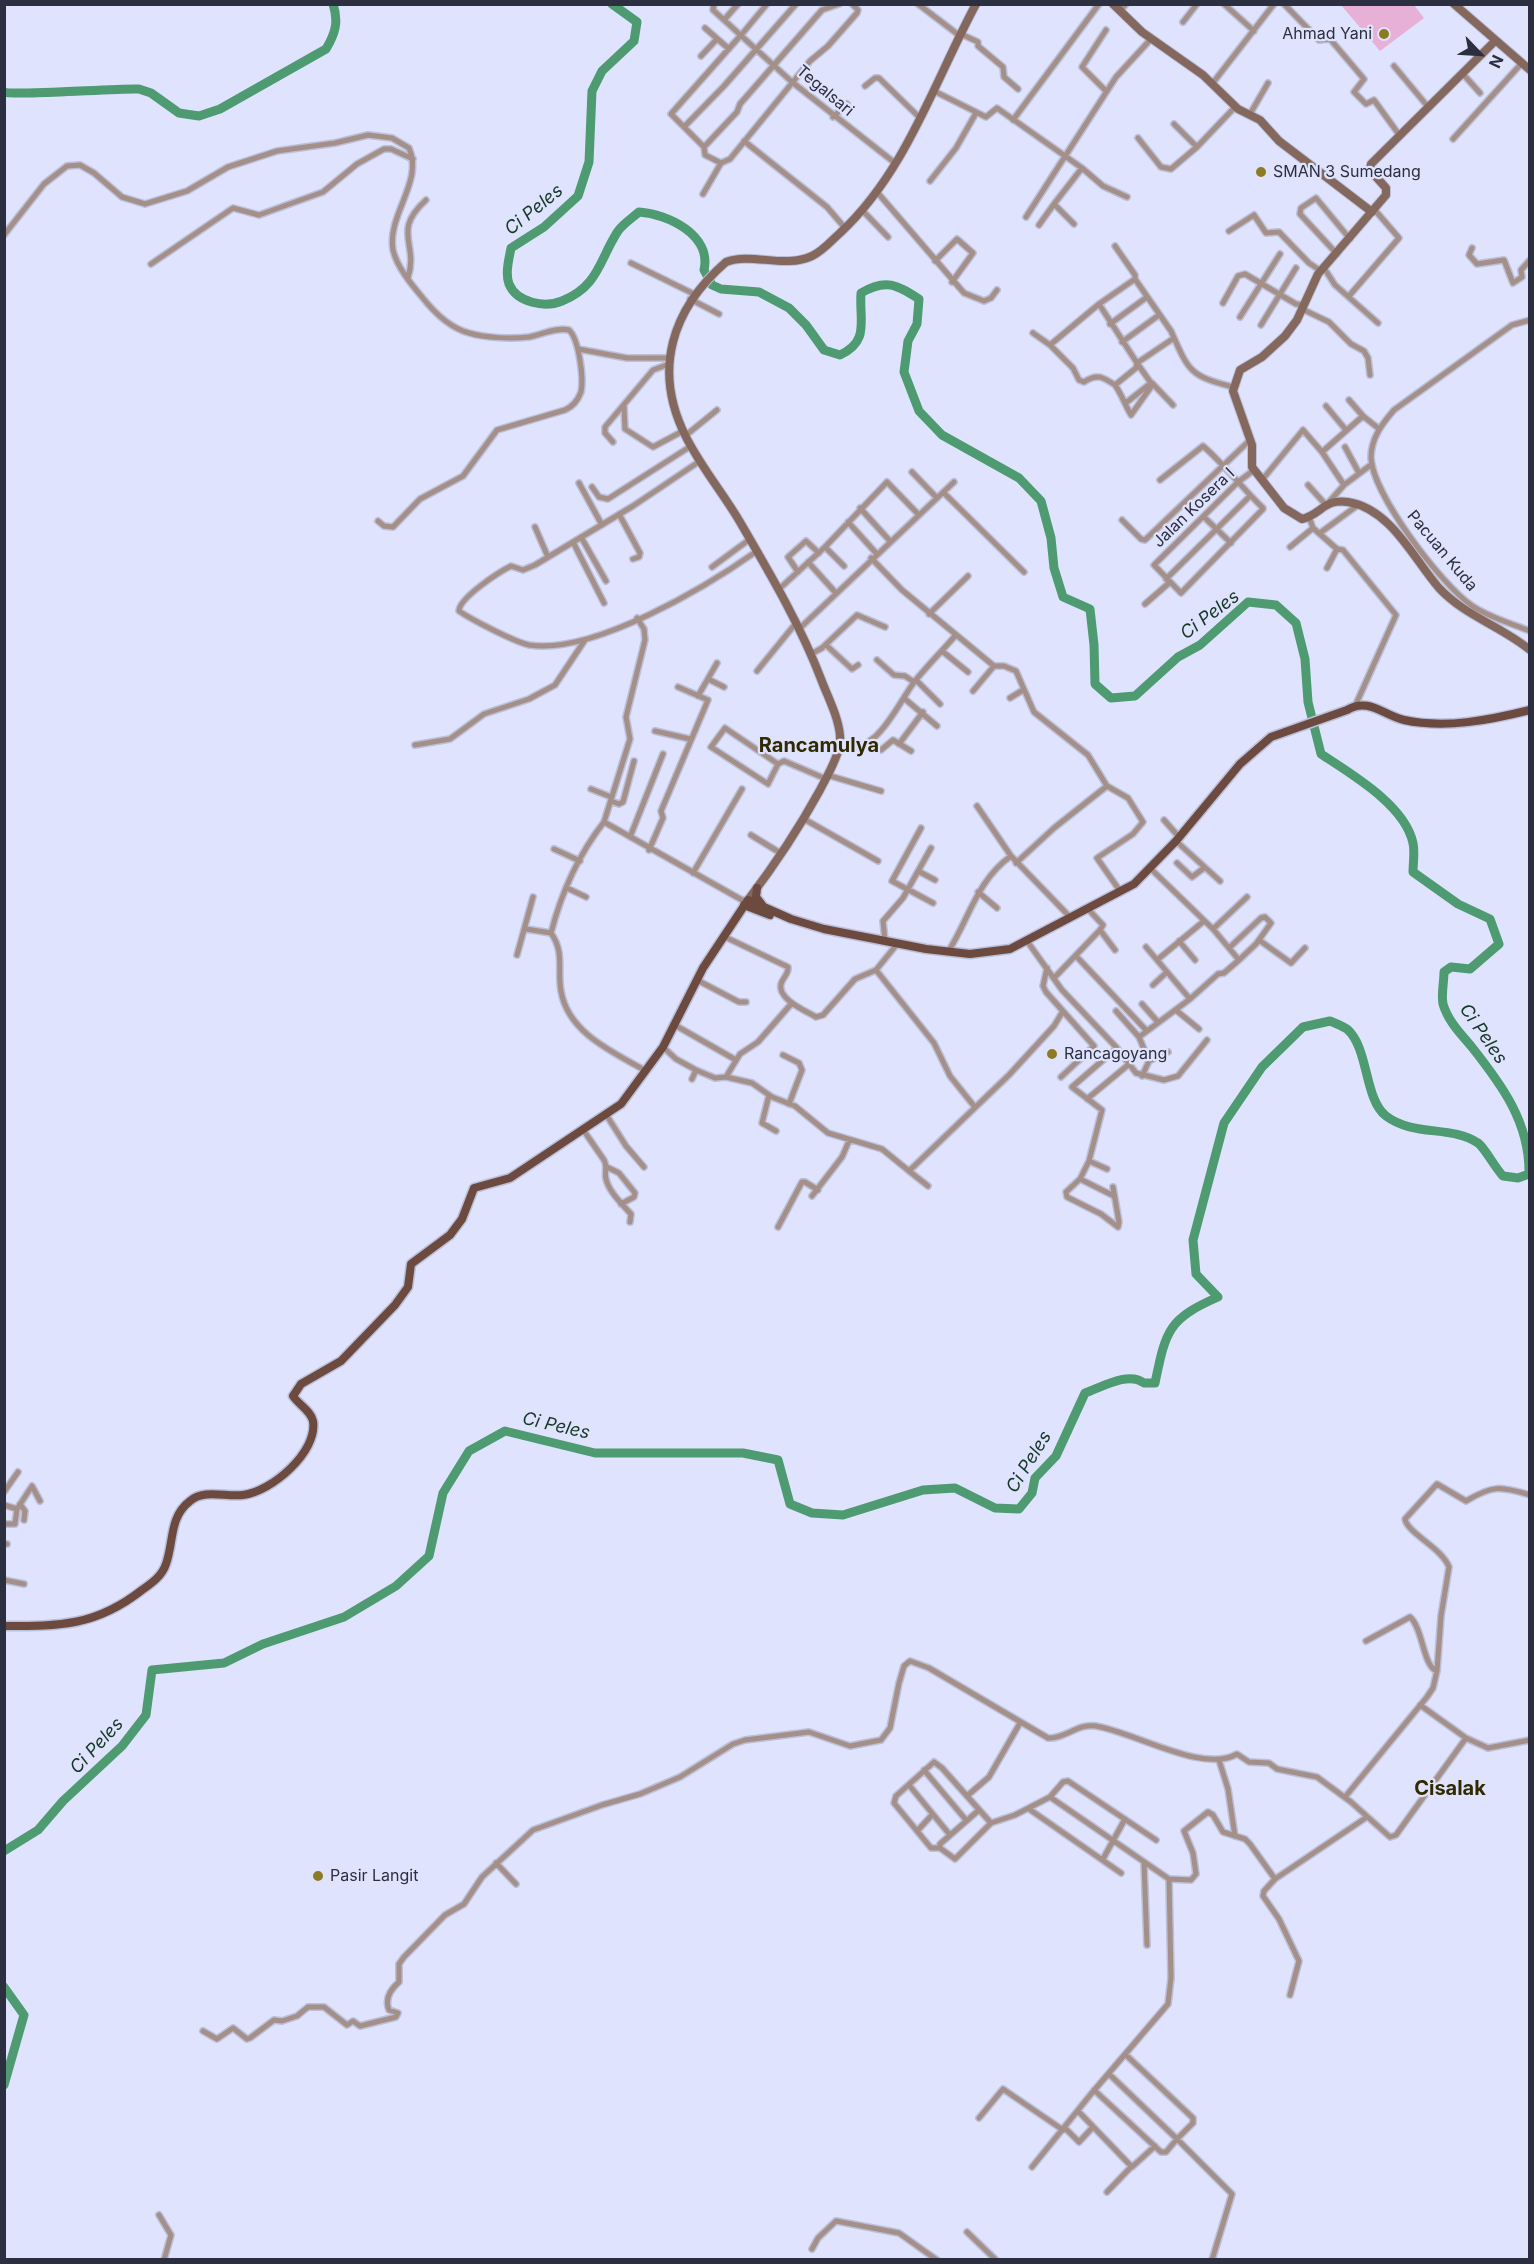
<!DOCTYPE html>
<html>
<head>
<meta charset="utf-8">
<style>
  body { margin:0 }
  #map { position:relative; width:1534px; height:2264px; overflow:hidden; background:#dfe3fd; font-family:Inter,sans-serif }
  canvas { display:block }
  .frame { position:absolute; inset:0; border:6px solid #2c2f3f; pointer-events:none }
  .north { position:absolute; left:1450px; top:24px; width:60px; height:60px; -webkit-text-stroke:4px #dfe3fd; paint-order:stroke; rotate:115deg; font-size:16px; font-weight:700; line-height:24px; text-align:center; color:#2c2f3f }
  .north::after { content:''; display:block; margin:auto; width:21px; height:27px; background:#2c2f3f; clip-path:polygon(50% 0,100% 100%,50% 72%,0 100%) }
</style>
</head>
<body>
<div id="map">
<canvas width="1534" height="2264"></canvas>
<div class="frame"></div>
<div class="north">N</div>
</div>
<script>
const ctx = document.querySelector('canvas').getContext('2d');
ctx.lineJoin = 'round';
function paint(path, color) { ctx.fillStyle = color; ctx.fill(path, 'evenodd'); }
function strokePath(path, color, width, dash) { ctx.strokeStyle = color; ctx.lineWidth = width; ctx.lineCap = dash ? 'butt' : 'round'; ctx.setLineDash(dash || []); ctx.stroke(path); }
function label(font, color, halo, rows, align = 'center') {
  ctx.font = font + ' Inter,sans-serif'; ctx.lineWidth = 4.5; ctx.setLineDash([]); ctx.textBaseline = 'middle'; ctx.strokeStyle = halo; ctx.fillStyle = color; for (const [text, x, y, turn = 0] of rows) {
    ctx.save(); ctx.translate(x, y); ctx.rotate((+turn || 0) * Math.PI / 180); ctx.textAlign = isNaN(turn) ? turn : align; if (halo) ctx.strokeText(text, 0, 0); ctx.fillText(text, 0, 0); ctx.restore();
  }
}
const green = new Path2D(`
  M1341,5H1414L1424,18L1380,51Z`);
const river = new Path2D(`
  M4,92C12,96 119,88 139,89L151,93L179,113L199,116L220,109L326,49C335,34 339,22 333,4
  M4,1851L38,1830L63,1801L122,1746L146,1715L152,1670L224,1663L263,1644L344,1617L396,1586L429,1556L443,1493L469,1451L505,1431L595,1453H743L778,1460L790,1504L812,1513L843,1515L923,1490L955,1488L995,1508L1019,1509L1032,1493L1035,1478L1056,1456L1085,1393C1102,1387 1128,1371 1144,1383H1155C1166,1330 1168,1319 1218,1297L1196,1274L1193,1240L1224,1123L1262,1067L1303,1027L1330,1021C1335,1023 1342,1026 1347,1029C1369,1048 1364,1099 1386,1116C1414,1137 1451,1125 1478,1143C1485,1148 1495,1168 1503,1176L1518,1178L1529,1174C1530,1123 1502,1085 1471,1046C1460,1033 1448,1021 1443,1004C1441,995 1444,982 1444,972L1451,967L1470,969L1499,944L1490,919L1458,904L1413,872C1413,863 1415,852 1413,843C1405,805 1351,774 1321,754L1308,702L1305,659L1296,623L1276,605L1248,602L1200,645L1178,657L1135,696L1111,698L1095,684L1094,645L1090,609L1063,597L1054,568L1051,538L1041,501L1019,478L942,435L919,411L904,372L908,341L917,324L919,299C897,285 886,278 861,293C859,321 870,341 840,355L824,350L806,325L789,308L759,292L721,289L712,285L704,270C712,235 668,214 639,212C632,218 623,224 618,231C599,260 599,286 562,301C545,308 517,303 509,284C505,273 509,259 511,248L544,227L578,196L589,162L592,91L602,71L634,41L637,22L612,4
  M4,1987L24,2015L4,2085`);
const street = new Path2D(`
  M714,4L713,10L724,20
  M738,4L724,20L792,82L895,163
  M918,4L960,36
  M1224,4L1254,31
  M1284,4L1319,40L1330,39L1364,79L1354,92L1366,104L1374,100L1400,136
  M1121,10L1126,4
  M1183,22L1197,4
  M705,28L729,49
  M742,34L767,4
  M961,34L978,42V46L1003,67L1004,77L1018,89
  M741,35L671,114L704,147L705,155L721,163L730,159L810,61L828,46L857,13L858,10L852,4
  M701,56L717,39
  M1394,66L1429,108
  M1463,74L1480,93
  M1212,84L1274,4
  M865,86L875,78H879L920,118
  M934,91L986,117L997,108L1082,168L1054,204L1074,224
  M1106,91L1082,67L1106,30
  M1250,114L1268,83
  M833,117L847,104
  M1013,120L1099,4
  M1174,124L1197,147
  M684,127L724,86L796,4
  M1138,138L1161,167L1171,169L1197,147L1236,106
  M1453,139L1521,64
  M744,141L827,207L845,228
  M704,147L737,112L740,104L822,10L839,4
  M1082,168L1103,186L1127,197
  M930,181L956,148L976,113
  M877,192L964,293L984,301L991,298L997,290
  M703,194L721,163
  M862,210L888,237
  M1026,217L1116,77L1151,39
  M1039,225L1054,204
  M1229,231L1254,215L1266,233L1279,232L1309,263L1321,271
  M4,235L44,184L67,166L80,165L94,173L122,197L145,204L187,191L228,167L277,151L335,143L368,135L392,138L409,148C424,182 387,214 393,250C397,267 411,284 422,297C433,311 450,328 469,333C486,338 511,339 529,337C541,335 556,327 569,330C579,339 584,379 581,392C578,400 572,407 565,410L497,430L463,476L420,499L393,527L384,526L378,521
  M1115,246L1135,275V279
  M1472,248L1469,255L1477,264L1504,260L1513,283L1522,277L1521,270L1530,260
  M1337,254L1300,214L1301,208L1316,198L1350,239
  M935,261L957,239L973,253L952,282
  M631,263L694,294
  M151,264L233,208L259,215L323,192L357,164L384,149H391L413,159
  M1324,268L1335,285L1378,323
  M408,278C419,243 391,232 426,200
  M1349,296L1399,238L1374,209
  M690,299L719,314
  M1223,303L1238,276L1245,274L1296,304L1304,305
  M1099,304L1050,345L1073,368L1079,380L1084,382C1097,373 1103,377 1115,385
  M1302,309L1329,322L1351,344L1364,351L1368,358L1370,375
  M1240,317L1280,254
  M1530,320L1512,325L1394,410C1382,424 1371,438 1371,458C1373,495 1441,584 1471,605C1488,617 1510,623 1530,631
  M1110,324L1147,297
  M1261,325L1296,268
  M1033,333L1050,345
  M1174,338L1137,363L1099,304L1135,279L1171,331C1189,372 1190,376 1233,387
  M1122,342L1159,315
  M578,349L627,358H670
  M1152,383L1173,405
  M1349,400L1363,416
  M1124,401L1127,402L1151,383L1137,363L1136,368L1115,385C1122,395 1125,405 1131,415L1153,384
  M624,406L625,429L653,447L683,431
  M1326,406L1346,430
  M685,436L717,410
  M613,442L605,433V427L653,370L669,364
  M1345,447L1359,473
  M700,461L633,506L535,565L523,570L511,566C499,572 459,598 459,611C472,620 515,642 529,645C593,655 706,587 757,551
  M912,472L937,498
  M1160,480L1203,446C1224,464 1242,488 1263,508V509L1181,593L1154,565L1238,482L1254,470
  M1262,480L1303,430L1322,452
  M579,483L602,525
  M1308,485L1326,505
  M1344,485L1322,452L1363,416L1378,428
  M592,487L599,497L608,499L691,446
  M944,493L1024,572
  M1329,502L1344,485L1372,464
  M860,508L890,541
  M619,514L640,553L639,557L633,559
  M1204,517L1231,543
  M1122,520L1141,539L1145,540L1250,440
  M848,522L876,553
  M535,527L548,557
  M1313,528L1337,549L1327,568
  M1320,533L1358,505
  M581,537L606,581
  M573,542L604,603
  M825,547L844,566
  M1290,547L1313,528L1309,517
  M1337,549L1343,550L1396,615L1356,704
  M871,558L902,590L994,666H1004L1016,671L1034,712L1088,755L1107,786L1128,798L1143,822L1133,834L1097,858L1120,891
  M808,562L835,592
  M712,567L750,539
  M798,572L788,557L806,541L819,553
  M1166,579L1250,496
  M778,590L825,547L887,482L919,515
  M1145,604L1169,583
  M929,614L968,576
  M799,629L954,482
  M826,645L852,669L858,665
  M942,651L968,672
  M811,654L822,648L857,615L885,627
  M877,660L894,675L905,676L914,682
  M757,671L796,623
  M708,679L724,687
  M916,680L940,704
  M973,691L994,666
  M698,696L717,663
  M1010,698L1023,690
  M905,699L937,726
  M655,731L690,739
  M869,742L881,750L893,740L911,751
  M899,744L923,712
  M415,745L450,739L484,714L529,699L555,685L585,640
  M839,746C877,758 897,704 915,681C927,666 942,651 955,636
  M778,764L725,728L711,747L768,784L778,764L784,761L826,779
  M827,775L881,791
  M591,789L611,797
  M611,801L619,804L623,802L634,761
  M977,806L1011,856
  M804,819L878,861
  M1164,820L1179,837
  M604,822L630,739L626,717L645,640L644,629L637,618
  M921,828L892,881L933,903
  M751,835L782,854
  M630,837L663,754
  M1176,841L1220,881
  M554,849L580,861
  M649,850L663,818L661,811L708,700L678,687
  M1016,863L1054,828L1107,786
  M1177,863L1192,877L1204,868
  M1150,868L1213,929L1239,960L1256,944L1271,923L1265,917L1261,918L1229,948
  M918,871L935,880
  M693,873L742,789
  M567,888L586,897
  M978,892L997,908
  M1087,908L1103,925L1100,930L1115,950
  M526,929L551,933
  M1213,929L1247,897
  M723,936L788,967C789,974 783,977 781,984C777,999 806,1011 816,1017L823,1015L855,979L876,970L934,1043L950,1076L974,1106
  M1259,940L1291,963L1305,948
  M885,941L883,921L903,898L931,848
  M1027,941L1062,990L1117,1048L1136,1073L1164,1080L1178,1076L1207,1040
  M1179,941L1195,960
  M1146,947L1157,960
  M948,952C969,919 977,880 1011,856L1070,917
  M517,955L533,897
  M1076,956L1146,1030
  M1047,968L1043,986L1046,992L1094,1046L1061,1077
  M876,970L898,943
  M1054,978L1100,930
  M697,980L739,1002H746
  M1153,985L1167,972
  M1190,999L1218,974L1224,973L1239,960
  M1142,1004L1157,1021
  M1116,1011L1139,1037
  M1177,1011L1199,1029
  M673,1024L736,1060
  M663,1047L676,1059L696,1070
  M783,1055L799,1063L802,1070L789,1104
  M1149,1061L1168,1052
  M646,1071C613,1052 568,1033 561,991C557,969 565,953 551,933C561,894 579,854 604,822L742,900H748
  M1142,1076L1149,1061L1139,1037L1190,999L1157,960L1204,921
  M726,1077L740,1054L758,1042L792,1003
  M692,1079L696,1070L715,1078L726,1077L752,1083L772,1097L795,1106L828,1133L882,1149L909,1171L1009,1075L1054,1026L1063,1011
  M769,1095L762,1123L776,1131
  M1087,1099L1128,1065
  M607,1116L626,1146L644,1167
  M584,1131L604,1160C608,1167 604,1172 606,1179C609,1192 622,1204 631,1214L630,1222
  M1089,1161L1107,1169
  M607,1167L619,1173L635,1193L634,1197L621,1204
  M909,1171L928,1186
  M1080,1179L1066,1192L1067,1197L1101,1214L1118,1227L1119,1222L1113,1187
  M812,1196L842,1157L849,1141
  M1114,1196L1080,1179L1089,1161L1102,1110L1072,1087L1117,1048
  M778,1227L802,1182H805L818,1190
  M4,1492L18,1472
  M20,1504L25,1511L24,1520
  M4,1505L17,1509
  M4,1524H15L17,1509L32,1486L40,1501
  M4,1544H7
  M4,1580L24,1584
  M1366,1641L1410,1617C1423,1628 1423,1667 1437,1671
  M1420,1705L1466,1738
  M1219,1760L1228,1789L1235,1836
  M924,1770L966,1820
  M909,1785L950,1835
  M967,1796L989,1777L1020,1723
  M1050,1797L1063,1782L1068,1781L1156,1840
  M1345,1797L1427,1697L1433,1688L1437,1671L1441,1616L1449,1567C1442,1548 1407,1533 1405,1519L1437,1484L1466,1501C1493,1485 1500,1486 1530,1495
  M1029,1809L1121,1873
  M979,1810L940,1844V1848L955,1859L991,1823
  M918,1830L932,1815
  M940,1848H931L894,1803L896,1796L934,1762L942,1768L991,1823L1015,1815L1050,1797L1169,1879L1191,1880L1196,1874L1193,1853L1184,1831L1208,1812L1213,1815L1223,1832L1245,1839L1250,1844L1275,1879L1367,1817
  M1103,1859L1125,1819
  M496,1863L516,1884
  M1144,1863L1147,1945
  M1275,1879L1264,1891L1263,1896L1279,1919L1299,1961L1290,1995
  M203,2031L217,2039L233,2028L247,2039L250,2038L274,2020L282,2021L297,2016L308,2007H324L347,2025L353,2021L360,2026L396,2017L398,2013L389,2010C384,1998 391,1989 399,1982V1964L404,1957L445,1915L464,1904L482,1877L533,1830L602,1805L640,1794L680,1777L733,1744L745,1740L809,1732L850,1746L881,1740L890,1728L899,1683L904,1666L910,1661L929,1668L1048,1738C1065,1739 1078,1723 1096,1726C1134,1732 1203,1774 1237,1754L1249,1762L1269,1763L1277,1769L1317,1777L1351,1802L1390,1837L1396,1835L1466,1738L1488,1748L1530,1740
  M1126,2055L1193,2118V2123L1177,2139L1232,2194L1212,2260
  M1094,2090L1161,2152H1166L1177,2139L1109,2074
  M1078,2111L1132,2167L1155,2146
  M979,2118L1003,2089L1063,2130
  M1065,2128L1079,2142L1093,2127
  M1032,2167L1091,2094L1168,2004L1171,1978L1169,1879
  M1107,2192L1131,2167
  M159,2215L171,2235L164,2260
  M967,2232L996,2260
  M812,2249L818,2238L836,2221L899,2233L937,2260`);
const secondary = new Path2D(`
  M1113,4L1142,32L1203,75L1238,109L1260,120L1279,141L1372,212
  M1454,4L1530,70
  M1495,41L1371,164L1370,170L1386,188V195L1318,274L1297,320L1285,336L1262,357L1240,370L1233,391L1252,445V467L1284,508L1302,519C1321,515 1324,498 1348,502C1391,509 1413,558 1439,588C1465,616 1501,626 1530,650
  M748,900C777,862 797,832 820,790C827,776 837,760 840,744C842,723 828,698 821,679C800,624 769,572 740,522C723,493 701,467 686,437C652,370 672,309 726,262C752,252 784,269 812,256C823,251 832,240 840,233C906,172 934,82 976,4`);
const primary = new Path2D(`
  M757,888L756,897L763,906
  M744,905L770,915
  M4,1626C61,1626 96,1626 142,1590C152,1583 162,1576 166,1564C174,1542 169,1517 190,1501C204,1489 225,1497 243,1495C271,1492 318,1452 313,1421C311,1411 298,1404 293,1396L301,1384L341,1361L395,1305L408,1287L411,1264L450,1235L462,1219L474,1188L510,1178L621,1104L663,1047L703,968L748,900L791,919L824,929L926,949L970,954L1010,949L1134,884L1176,841L1240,764L1271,737L1347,710C1368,697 1383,715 1404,720C1445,729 1490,720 1530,710`);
const markers = [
  [1384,34,6,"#8c7b21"],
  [1261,172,6,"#8c7b21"],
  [1052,1054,6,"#8c7b21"],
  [318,1876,6,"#8c7b21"]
];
const poiNames = [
  ["Ahmad Yani",1372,34,"right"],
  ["SMAN 3 Sumedang",1273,172],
  ["Rancagoyang",1064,1054],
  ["Pasir Langit",330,1876]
];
const streetNames = [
  ["Tegalsari",825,91,40],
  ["Jalan Kosera I",1194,508,-44],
  ["Pacuan Kuda",1442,551,50]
];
const waterNames = [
  ["Ci Peles",534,210,-39],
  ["Ci Peles",1210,615,-37],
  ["Ci Peles",1483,1034,55],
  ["Ci Peles",556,1426,13],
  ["Ci Peles",1029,1462,-58],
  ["Ci Peles",97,1746,-47]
];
const quarterNames = [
  ["Rancamulya",819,746],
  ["Cisalak",1450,1789]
];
paint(green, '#e7b0d6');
strokePath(river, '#4e9b72', 9);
strokePath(street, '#bbbfd7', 8);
strokePath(secondary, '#bbbfd7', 10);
strokePath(primary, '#bbbfd7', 11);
strokePath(street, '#a48f89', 5);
strokePath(secondary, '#84675d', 8);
strokePath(primary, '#6c4a3f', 8);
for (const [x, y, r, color] of markers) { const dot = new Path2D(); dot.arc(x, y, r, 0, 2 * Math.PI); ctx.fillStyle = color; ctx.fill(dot); strokePath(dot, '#dfe3fd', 2); }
label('16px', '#2c2f3f', '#dfe3fd', poiNames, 'left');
label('16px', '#2c2f3f', '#dfe3fd', streetNames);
label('italic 18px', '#153725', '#dfe3fd', waterNames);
label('bold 20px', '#312900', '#dfe3fd', quarterNames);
</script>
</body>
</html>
